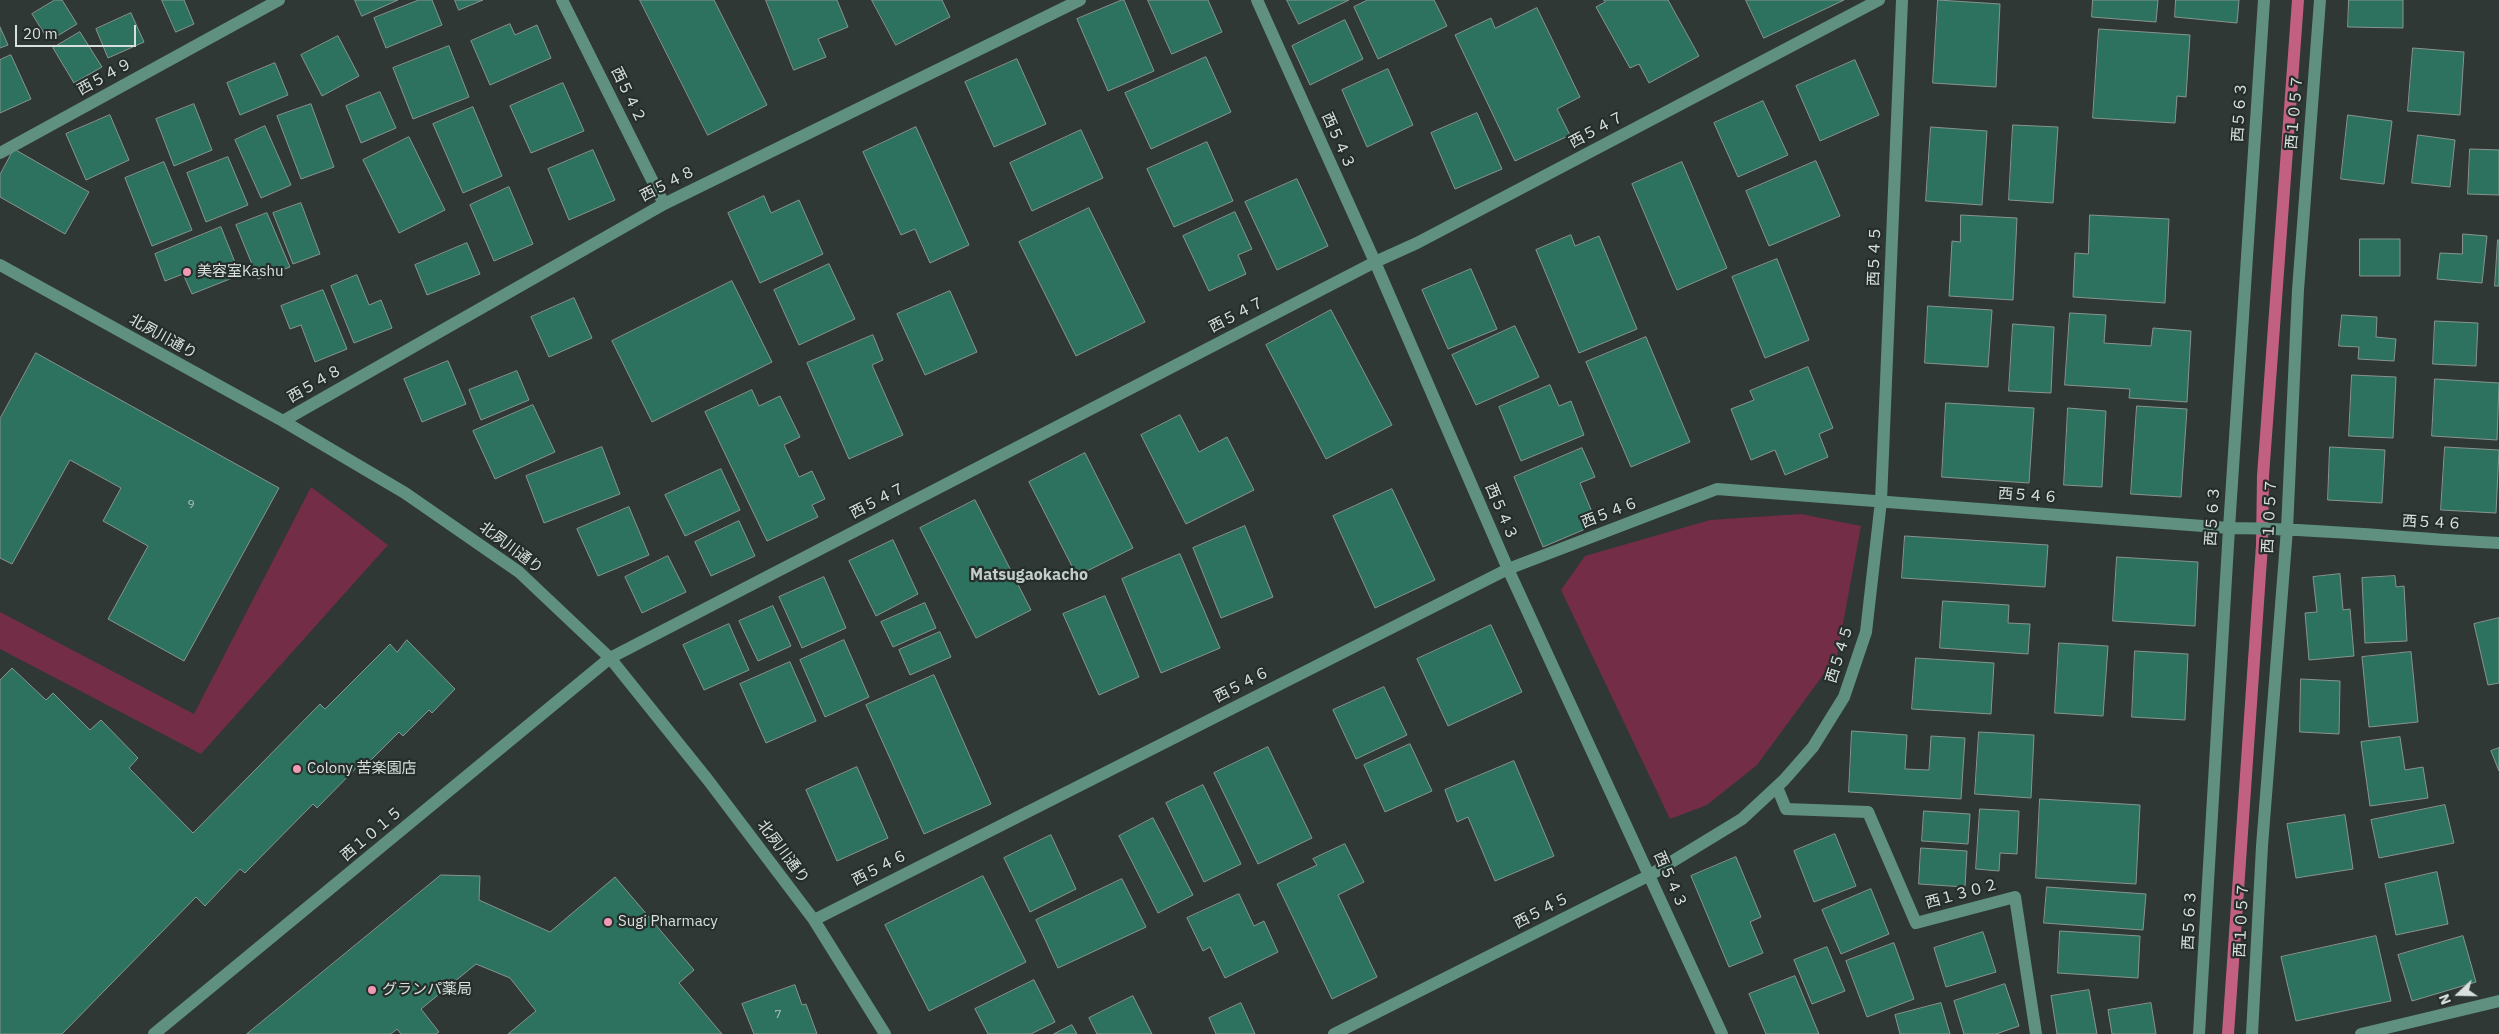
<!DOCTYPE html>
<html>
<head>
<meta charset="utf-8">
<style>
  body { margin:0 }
  #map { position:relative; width:2499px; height:1034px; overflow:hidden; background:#2f3835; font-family:"IBM Plex Sans",sans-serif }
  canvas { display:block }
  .north { position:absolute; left:2434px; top:969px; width:50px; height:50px; -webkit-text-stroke:4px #252e2b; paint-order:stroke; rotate:249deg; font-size:14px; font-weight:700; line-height:20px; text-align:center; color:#dae0de }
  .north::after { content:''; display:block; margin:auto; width:18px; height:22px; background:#dae0de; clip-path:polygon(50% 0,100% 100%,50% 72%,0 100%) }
  .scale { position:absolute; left:15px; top:25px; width:121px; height:22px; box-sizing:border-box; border:2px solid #dae0de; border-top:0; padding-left:6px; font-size:15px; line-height:18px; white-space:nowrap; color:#dae0de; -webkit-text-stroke:4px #252e2b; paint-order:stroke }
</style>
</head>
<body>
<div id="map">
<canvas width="2499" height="1034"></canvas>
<div class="north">N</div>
<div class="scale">20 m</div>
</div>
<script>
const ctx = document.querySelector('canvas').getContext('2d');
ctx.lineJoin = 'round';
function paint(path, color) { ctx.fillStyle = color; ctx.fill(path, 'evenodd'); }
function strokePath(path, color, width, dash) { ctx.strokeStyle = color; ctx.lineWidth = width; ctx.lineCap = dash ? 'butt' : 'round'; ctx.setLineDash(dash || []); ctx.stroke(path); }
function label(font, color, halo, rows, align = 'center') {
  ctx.font = font + ' "IBM Plex Sans","Noto Sans JP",sans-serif'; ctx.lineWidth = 4.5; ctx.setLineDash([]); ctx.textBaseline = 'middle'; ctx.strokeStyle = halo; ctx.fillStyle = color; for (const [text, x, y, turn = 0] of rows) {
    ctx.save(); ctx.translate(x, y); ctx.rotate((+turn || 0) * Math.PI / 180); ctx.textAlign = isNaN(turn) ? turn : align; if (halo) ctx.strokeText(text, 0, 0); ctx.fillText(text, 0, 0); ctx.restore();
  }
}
const green = new Path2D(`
  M311,487L388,545L201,754L0,649V612L194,714Z
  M1801,514L1861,526L1837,656L1757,765L1707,805L1670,819L1561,590L1585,556L1710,520Z`);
const stream = new Path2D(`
  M2228,1034L2262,545L2263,476L2298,0`);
const building = new Path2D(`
  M55,0H62L77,24L49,41L32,14Z
  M162,0H184L194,24L176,32Z
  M355,0H398L362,16Z
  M419,0H432L442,25L386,48L374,18Z
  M455,0H483L459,10Z
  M640,0H714L767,105L708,135Z
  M766,0H837L848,27L818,39L826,57L794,70Z
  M872,0H942L950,17L896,45Z
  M1122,0H1124L1154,71L1108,91L1077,19Z
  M1148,0H1208L1222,32L1172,54Z
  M1287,0H1349L1299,24Z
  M1368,0H1434L1447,26L1378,59L1354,7Z
  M1604,0H1668L1699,56L1649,83L1639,64L1630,68L1596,7L1605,2Z
  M1746,0H1844L1764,38Z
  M1938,0L2000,4L1996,87L1933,83Z
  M2093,0H2158L2156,22L2092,17Z
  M2176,0H2239L2237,23L2175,17Z
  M2349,0H2403V28L2348,27Z
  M1537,8L1580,97L1557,109L1570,135L1515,161L1455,35L1491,18L1495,28Z
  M131,13L144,42L108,58L96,29Z
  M1345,20L1363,59L1310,85L1292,46Z
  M510,24L515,35L537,25L551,58L490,85L471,41Z
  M0,27L8,45L0,48Z
  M2099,29L2190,35L2186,97L2177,96L2175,123L2093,118Z
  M80,32L102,67L74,83L53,48Z
  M338,36L359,76L322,96L301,55Z
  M449,46L469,97L413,119L393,68Z
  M2413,48L2464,52L2460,115L2408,111Z
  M11,55L31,99L0,113V60Z
  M1206,57L1231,112L1151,149L1125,93Z
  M1017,59L1046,124L994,147L965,82Z
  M1855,60L1879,115L1820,141L1796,86Z
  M275,63L288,95L240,115L227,83Z
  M1388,69L1413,125L1367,147L1342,90Z
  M563,83L584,131L531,153L510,106Z
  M380,92L396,128L361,143L346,106Z
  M1763,101L1788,155L1738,177L1714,123Z
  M194,104L212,150L174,166L156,119Z
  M311,104L334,167L301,179L277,116Z
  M473,107L502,176L463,193L433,124Z
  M1477,113L1502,169L1455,189L1431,133Z
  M110,115L129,160L86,180L66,134Z
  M2348,115L2392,121L2384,184L2341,179Z
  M2013,125L2058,127L2053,203L2009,200Z
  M265,126L291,185L261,198L235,140Z
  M916,127L969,245L930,263L915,229L901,235L863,152Z
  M1931,127L1987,131L1982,205L1926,201Z
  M1081,130L1103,178L1032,211L1010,163Z
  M2418,135L2455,140L2450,187L2412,183Z
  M409,137L445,210L399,233L363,160Z
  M1207,142L1233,201L1174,227L1147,169Z
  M14,149L89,192L65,234L0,197V175Z
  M2470,149L2499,150V195L2468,194Z
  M593,150L615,200L569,220L548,169Z
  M228,157L248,205L206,222L187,173Z
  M1816,161L1840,216L1769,246L1746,191Z
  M164,162L192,230L152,246L125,178Z
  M1682,162L1727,268L1677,290L1632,184Z
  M1297,179L1328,246L1277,270L1245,202Z
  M509,187L533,244L494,261L470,205Z
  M764,196L771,213L799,200L823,254L760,283L728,213Z
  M301,203L320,254L293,264L273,213Z
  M1089,208L1145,322L1076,356L1019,242Z
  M1235,212L1252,249L1238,255L1246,274L1209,291L1183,236Z
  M267,213L290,267L258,279L236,225Z
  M1961,215L2017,218L2013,300L1949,296L1952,241L1960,242Z
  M2090,215L2169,219L2165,303L2073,297L2075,253L2088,254Z
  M221,227L240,275L192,294L183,274L165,281L155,254Z
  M2463,234L2487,236L2482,283L2437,279L2440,253L2462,254Z
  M1571,235L1575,246L1599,236L1637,329L1579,353L1536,250Z
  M2360,239H2400V276H2360Z
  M2498,240H2499V286H2495Z
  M467,243L480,274L427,295L415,265Z
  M1777,259L1809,340L1765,358L1732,277Z
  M829,264L855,319L799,345L774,290Z
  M1471,269L1497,329L1448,349L1422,290Z
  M357,275L369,305L381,300L392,328L354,343L331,286Z
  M732,281L772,362L652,422L612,341Z
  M323,290L347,349L315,362L301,325L290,329L281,306Z
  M950,291L977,352L925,375L897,314Z
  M574,298L592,338L549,357L531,317Z
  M1928,306L1992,310L1988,367L1925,363Z
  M1331,310L1392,425L1326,459L1266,345Z
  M2070,313L2106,315L2104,343L2151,346L2153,328L2191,331L2187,402L2129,398L2130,389L2065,385Z
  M2342,315L2377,317L2376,337L2396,339L2394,361L2358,359L2359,347L2339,346Z
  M2435,321L2478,323L2476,366L2433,364Z
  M2013,324L2054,327L2051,393L2009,391Z
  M1515,326L1539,377L1476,405L1452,355Z
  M873,335L883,360L872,365L903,435L849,459L807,363Z
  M1646,337L1690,442L1631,467L1586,362Z
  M36,353L279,488L184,661L108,619L148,546L103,521L121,488L70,460L12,564L0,558V419Z
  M448,361L466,404L422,422L404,379Z
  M1808,367L1833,428L1819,434L1828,457L1785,475L1775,450L1751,460L1731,409L1754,400L1750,391Z
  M517,371L529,400L481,420L469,390Z
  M2352,375L2396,377L2393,438L2349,436Z
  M2435,379L2499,383L2497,440L2432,436Z
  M1550,385L1559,406L1571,401L1584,435L1521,461L1499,407Z
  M752,390L759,406L780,396L800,437L784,445L799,477L812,471L825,499L812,505L818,517L767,541L705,412Z
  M1946,403L2034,408L2029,483L1942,477Z
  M533,405L555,452L495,479L473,431Z
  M2137,406L2187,409L2181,497L2131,494Z
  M2068,408L2106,411L2102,487L2064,485Z
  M1180,415L1199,452L1227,437L1254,490L1186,524L1141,435Z
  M602,447L620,494L544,523L526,476Z
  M2330,447L2385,450L2382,503L2328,500Z
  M2445,447L2499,450L2496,513L2441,510Z
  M1582,448L1595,477L1580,483L1597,524L1543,547L1514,477Z
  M1085,453L1133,548L1077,576L1029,482Z
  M721,469L740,510L685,536L665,495Z
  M1392,489L1435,580L1375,608L1333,516Z
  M975,500L1031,610L976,638L920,528Z
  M629,507L649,555L598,576L577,529Z
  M739,521L755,556L711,576L695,542Z
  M1245,526L1273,597L1221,618L1193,548Z
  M1905,536L2048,545L2045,587L1902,578Z
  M893,540L918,594L876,616L849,561Z
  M1180,554L1220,648L1161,673L1122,579Z
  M668,556L686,592L642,613L625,577Z
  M2117,557L2198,562L2195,626L2113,621Z
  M2340,574L2343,610L2350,609L2354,656L2309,660L2305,613L2317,612L2313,577Z
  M2395,576L2396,587L2404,586L2407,641L2365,643L2362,578Z
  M824,577L846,628L802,648L779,597Z
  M1105,596L1139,677L1099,695L1063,614Z
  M1943,601L2009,605L2008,623L2030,624L2028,654L1940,648Z
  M925,603L936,628L893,647L881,622Z
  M773,606L791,646L758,661L739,621Z
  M2499,618V683L2488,685L2474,624Z
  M729,624L749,670L704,690L683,645Z
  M1491,625L1522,692L1448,726L1417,659Z
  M940,632L951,657L910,675L899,650Z
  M407,640L455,689L432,713L429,710L403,736L399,732L367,764L364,760L317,808L313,804L245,873L240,869L205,906L196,897L62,1034H0V680L12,668L46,700L53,693L90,730L101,720L138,758L129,768L193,833L320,704L325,709L390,644L397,652Z
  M844,640L869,697L825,717L800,660Z
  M2059,643L2108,646L2103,716L2055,713Z
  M2135,651L2188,654L2185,720L2132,717Z
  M2411,652L2418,722L2369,727L2362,657Z
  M1916,658L1994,663L1991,714L1912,709Z
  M790,662L816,721L766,743L740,684Z
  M934,675L991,804L924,834L866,705Z
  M2301,679L2340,681L2339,734L2300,732Z
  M1384,687L1407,735L1356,759L1333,710Z
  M1852,731L1907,735L1905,769L1929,770L1931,736L1965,738L1961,799L1849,792Z
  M1979,732L2034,735L2031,798L1975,794Z
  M2400,737L2405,770L2423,767L2428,798L2370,806L2361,742Z
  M1410,744L1432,791L1385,812L1364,765Z
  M1268,747L1312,838L1258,864L1214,773Z
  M2499,748V771L2491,751Z
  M1514,761L1554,856L1495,881L1468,817L1457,822L1445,790Z
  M857,767L888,838L837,861L806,790Z
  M1203,785L1241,864L1204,882L1166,803Z
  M2040,799L2140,805L2136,884L2036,878Z
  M2445,805L2454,843L2379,858L2371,820Z
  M1980,809L2019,811L2017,854L2000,853L1999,871L1976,869Z
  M1924,811L1970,814L1968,844L1922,841Z
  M2345,815L2353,869L2296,878L2287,824Z
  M1153,818L1193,895L1158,913L1119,836Z
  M1835,834L1856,886L1814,902L1794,851Z
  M1051,835L1076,889L1030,912L1004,858Z
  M1345,844L1364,882L1338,895L1377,977L1332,999L1277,884L1317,865L1313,859Z
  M1921,848L1967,851L1965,887L1919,884Z
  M1736,857L1761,917L1750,922L1763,953L1729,967L1691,876Z
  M2437,872L2448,924L2396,935L2385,884Z
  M441,875L480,876L479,900L550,932L615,877L694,970L679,983L722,1034H508L536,1011L510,978L476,964L421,1009L439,1032L436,1034H401L397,1029L391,1034H247Z
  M983,876L1026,962L929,1011L885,925Z
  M1122,879L1146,927L1058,968L1036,920Z
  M2047,887L2146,894L2143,930L2044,923Z
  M1871,889L1889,934L1841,954L1822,910Z
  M1239,894L1254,926L1264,921L1278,952L1225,978L1210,947L1203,951L1187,918Z
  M2060,931L2140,936L2138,978L2058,973Z
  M1983,932L1996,972L1946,987L1934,948Z
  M2376,936L2391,1001L2296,1021L2281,957Z
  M2463,936L2476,982L2412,1001L2398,955Z
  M1894,943L1914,999L1867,1017L1846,961Z
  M1827,947L1845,991L1812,1004L1794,960Z
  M1795,976L1819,1034H1766L1749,994Z
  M1034,980L1055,1022L1031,1034H988L975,1009Z
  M2005,984L2019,1026L1996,1034H1964L1954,1001Z
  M795,985L802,1005L806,1004L817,1034H754L742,1004Z
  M2089,990L2097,1034H2057L2051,996Z
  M1133,996L1152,1034H1097L1089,1018Z
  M1241,1003L1255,1034H1216L1209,1018Z
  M1941,1003L1950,1034H1900L1895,1015Z
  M2151,1003L2156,1034H2112L2108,1010Z
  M1072,1025L1077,1034H1054Z`);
const minor = new Path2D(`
  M562,0L664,204
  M1257,0L1375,262L1508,569L1722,1034
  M0,153L279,0
  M0,265L283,421L405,493L519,572L610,658L708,780L814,920L885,1034
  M283,421L664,204L1080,0
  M1777,787L1786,809L1868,812L1916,923L2015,897L2036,1034
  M814,920L1508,569L1717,489L2229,528C2319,528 2409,539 2499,543
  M154,1034L610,658L1375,262L1417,243L1879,0
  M1334,1034L1650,875L1742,819L1784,780L1813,747L1844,697L1866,632L1881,501L1902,0
  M2199,1034L2229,528L2264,0
  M2252,1034L2262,846L2287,529L2298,290L2320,0
  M2361,1034L2499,1001`);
const markers = [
  [187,272,5,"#f19ab4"],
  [297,769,5,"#f19ab4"],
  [608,922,5,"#f19ab4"],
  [372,990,5,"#f19ab4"]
];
const numberNames = [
  ["9",191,505],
  ["7",778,1015]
];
const streetNames = [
  ["西５４９",105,77,-29],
  ["西５４２",628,95,64],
  ["西５６３",2240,112,-86],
  ["西１０５７",2295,112,-85],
  ["西５４７",1597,130,-28],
  ["西５４３",1338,141,66],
  ["西５４８",668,184,-27],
  ["西５４５",1875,256,-88],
  ["西５４７",1237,315,-27],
  ["北夙川通り",163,337,29],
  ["西５４８",315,384,-30],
  ["西５４６",2028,496,4],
  ["西５４７",878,501,-27],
  ["西５４３",1501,512,67],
  ["西５４６",1610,513,-21],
  ["西５６３",2213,516,-86],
  ["西１０５７",2270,516,-87],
  ["西５４６",2432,523,3],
  ["北夙川通り",511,548,37],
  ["西５４５",1840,654,-73],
  ["西５４６",1242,685,-27],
  ["西１０１５",372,834,-40],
  ["北夙川通り",783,852,53],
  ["西５４６",880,868,-27],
  ["西５４３",1670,880,66],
  ["西１３０２",1962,894,-15],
  ["西５４５",1542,911,-27],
  ["西５６３",2190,920,-87],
  ["西１０５７",2242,920,-87]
];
const poiNames = [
  ["美容室Kashu",197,272],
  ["Colony 苦楽園店",307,769],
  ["Sugi Pharmacy",618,922],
  ["グランパ薬局",382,990]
];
const neighbourhoodNames = [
  ["Matsugaokacho",1029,575]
];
paint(green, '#732d46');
strokePath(stream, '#c16080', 12);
paint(building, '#2d725e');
strokePath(building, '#88948f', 1);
strokePath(minor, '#609080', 12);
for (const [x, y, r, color] of markers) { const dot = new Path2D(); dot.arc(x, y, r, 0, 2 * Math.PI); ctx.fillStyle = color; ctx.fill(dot); strokePath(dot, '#252e2b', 2); }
label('12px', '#afc4be', null, numberNames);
label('15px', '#dae0de', '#252e2b', streetNames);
label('15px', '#dae0de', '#252e2b', poiNames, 'left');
label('bold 16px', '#c2cdc9', '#252e2b', neighbourhoodNames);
</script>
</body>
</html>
